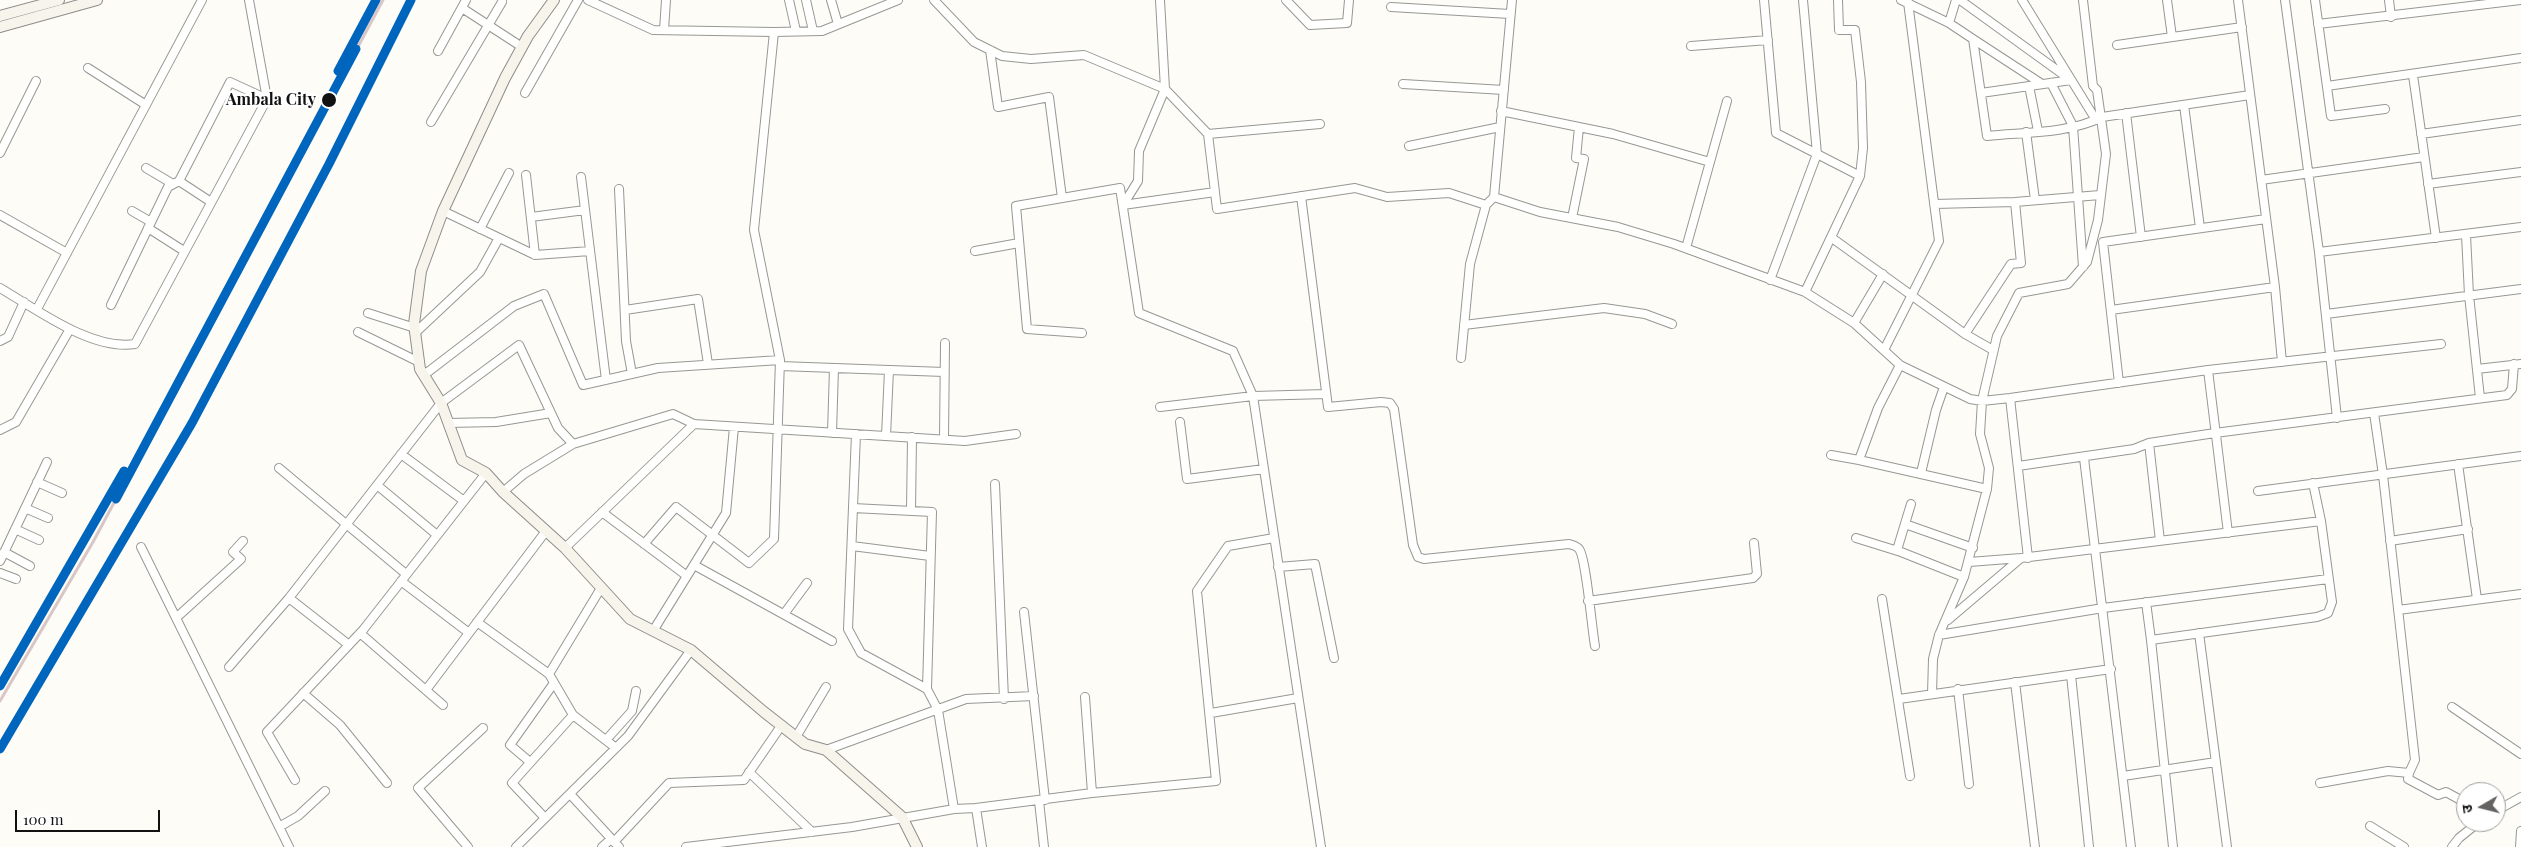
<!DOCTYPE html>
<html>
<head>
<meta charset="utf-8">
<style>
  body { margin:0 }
  #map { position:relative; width:2521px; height:847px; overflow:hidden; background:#fdfcf7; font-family:"Playfair Display","Noto Sans Devanagari",serif }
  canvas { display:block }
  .north { position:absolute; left:2456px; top:782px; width:50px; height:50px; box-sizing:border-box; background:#fff; border:1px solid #a0a0a0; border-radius:50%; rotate:262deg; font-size:14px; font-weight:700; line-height:20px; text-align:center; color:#111 }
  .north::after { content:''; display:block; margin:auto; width:18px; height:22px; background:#646362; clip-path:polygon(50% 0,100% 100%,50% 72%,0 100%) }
  .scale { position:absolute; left:15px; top:810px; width:145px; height:22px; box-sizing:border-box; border:2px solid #111; border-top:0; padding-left:6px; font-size:15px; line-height:18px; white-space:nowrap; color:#111; -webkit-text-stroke:4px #fff; paint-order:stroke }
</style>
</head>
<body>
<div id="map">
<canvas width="2521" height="847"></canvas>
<div class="north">उ</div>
<div class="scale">100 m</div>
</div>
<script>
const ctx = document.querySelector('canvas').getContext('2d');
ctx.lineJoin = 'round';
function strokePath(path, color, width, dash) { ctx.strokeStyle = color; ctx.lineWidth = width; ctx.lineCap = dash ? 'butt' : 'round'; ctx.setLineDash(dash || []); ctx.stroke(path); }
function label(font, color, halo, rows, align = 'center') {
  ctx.font = font + ' "Playfair Display",serif'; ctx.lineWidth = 5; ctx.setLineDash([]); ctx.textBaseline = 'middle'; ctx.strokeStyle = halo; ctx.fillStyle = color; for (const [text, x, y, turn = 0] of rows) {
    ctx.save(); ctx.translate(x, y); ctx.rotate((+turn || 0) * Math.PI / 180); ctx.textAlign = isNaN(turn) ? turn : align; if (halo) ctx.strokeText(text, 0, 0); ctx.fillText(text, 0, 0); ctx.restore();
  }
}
const street = new Path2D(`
  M588,0L653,30L774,32L822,31L898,0
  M789,0L796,31
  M806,0L813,31
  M831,0L838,24
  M934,0L974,42L1002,56L1031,59L1084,55L1165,89L1208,134L1217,209L1355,188L1387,197L1449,193L1486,205L1494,197L1540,212L1618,227L1674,244L1805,292L1854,323L1900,365L1970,399L1982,401L2010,398L2208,370L2441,344
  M1286,0L1310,25L1347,23L1349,0
  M1764,0L1776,133L1860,176
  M1901,0L1949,23L1973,39L1987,136C2024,132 2068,134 2102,117L2250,95
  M1960,0L2068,78
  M2022,0L2096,120
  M2167,0L2172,37
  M2238,0L2275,287L2282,362
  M2285,0L2319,252L2337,418
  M2315,0L2331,116L2385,109
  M2389,0L2391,17
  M1391,7L1510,14
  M462,8L522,47
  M1949,23L1956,0
  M2318,24L2521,0
  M664,30L666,0
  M1973,39L2042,84
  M2117,45L2242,27
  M1691,46L1768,40
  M990,50L998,107L1049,97L1062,198
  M438,51L466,0
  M88,68L146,105
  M2413,75L2436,238
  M2051,83L2073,126L2083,267
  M1403,84L1504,90
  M2029,86L2038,131
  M2327,86L2521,58
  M525,93L578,0
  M1981,93L2071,80
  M2184,105L2200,228
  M1501,111L1613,134L1710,162
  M2126,113L2141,237
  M431,122L502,2
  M2026,132L2035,200
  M1208,134L1320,124
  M2421,134L2521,120
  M1409,146L1500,127
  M0,153L36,81
  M146,168L173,184
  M526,175L535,255
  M581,177L606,380
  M2261,180L2424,157
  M179,181L211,202
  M2428,184L2521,172
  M619,189L626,341L632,374
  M1301,196L1328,407L1381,402L1390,403L1394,409L1413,545L1418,557L1424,559L1569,544C1572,545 1577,546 1579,549C1586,557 1592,630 1595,646
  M1494,197L1512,0
  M1934,204L2015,202L2100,195
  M1123,205L1138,181L1139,151L1165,89L1160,0
  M1123,205L1215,192
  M132,211L151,222
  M443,211L535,255L590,251
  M0,215L67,253
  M531,217L585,210
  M1572,218L1584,159L1576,158L1579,127
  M148,228L184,251
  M480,229L509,173
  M2466,235L2469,295L2480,398
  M1832,238L1965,334L1993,350
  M1686,248L1727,101
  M975,251L1019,243
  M2319,252L2521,227
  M1770,280L1817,154L1803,0
  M0,288C36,309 92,351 135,344L267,99L249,0
  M1805,292L1860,176L1863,148L1861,82L1855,30H1839L1838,0
  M111,305L168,187L179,181L230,82L267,99
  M37,309L202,0
  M625,310L698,299L708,364
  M2111,310L2275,287
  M368,313L415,328
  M2326,314L2521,289
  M1854,323L1883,274
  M1464,325L1604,308L1645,314L1672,324
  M358,332L419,362
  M415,333L480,272L499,238
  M1082,333L1027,329L1016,206L1120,188L1139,313L1233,351L1253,396L1321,847
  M1965,334L2011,264L2021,263L2015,202
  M0,341L8,337L24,302
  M1884,350L1939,241L1908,2
  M1461,358L1470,264L1486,205
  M1900,365L1878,408L1859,460L1987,489
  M780,366L944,372
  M2477,369L2521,364
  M2208,370L2228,533
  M424,375L514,306L544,294L583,385L658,368L780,360
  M2119,383L2103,242L2266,219
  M2010,398L2028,558
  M1160,407L1253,396L1326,394
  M1180,422L1187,479L1264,469
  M448,423L496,422L551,413
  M0,430L16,422L70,329
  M832,433L834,368
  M856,434L848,629L861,653L927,689
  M886,436L889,370
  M944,439L945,343
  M2149,443L2160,541
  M401,454L464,501
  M1831,455L1859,460
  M2084,458L2131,847
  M2458,464L2477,599
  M2018,466L2134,449L2149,443L2215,433L2507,395L2512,389L2514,364
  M279,468L406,574
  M1921,473L1936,410L1944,387
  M37,482L62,493
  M995,484L1004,699
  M377,485L437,535
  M2258,491L2521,456
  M503,492L524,474L573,444L673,414L694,424L965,441L1016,434
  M25,508L48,518
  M853,508L932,512L927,689L938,710L954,809
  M911,511L912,437
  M602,512L687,576
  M1905,524L1973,548
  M15,529L39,540
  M1856,538L1901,552L1964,577
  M2390,541L2468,529
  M644,544L676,507L749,563L774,539L780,360L754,230L774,32
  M852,546L930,556
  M141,547L289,847
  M565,548L694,424
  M1897,550L1911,504
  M4,552L30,566
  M0,561L47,462
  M1969,562L2021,558
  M694,565L832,641
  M1278,567L1315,564L1334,658
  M0,573L16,579
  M401,581L469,633
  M601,588L549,674L573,715L616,748
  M289,598L349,645
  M1882,599L1910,776
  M1588,601L1753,578L1757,574L1754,543
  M2146,602L2151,640
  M2398,610L2521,594
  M1024,612L1045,800
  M784,614L807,583
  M176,618L241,559L233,552L243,541
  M1948,620L2021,558L2321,521
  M477,622L549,674
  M653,631L726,513L734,427
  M360,633L443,705
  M2199,633L2227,847
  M1939,635L2103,608L2328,579
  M229,667L289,598L441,403L519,345L558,428L573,444
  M2071,675L2089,847
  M2015,682L2035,847
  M1958,689L1969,784
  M426,690L546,531
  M303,693L340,725L387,783
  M1932,694L1933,659L1939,635L1964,577L1987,489L1989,468L1980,434L1982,401L1997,336L2019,293L2068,284L2087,262L2098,220L2106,154L2097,90L2093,86L2083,0
  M1085,697L1092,793
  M1899,699L2111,669
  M2452,707L2521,754
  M1211,713L1298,698
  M796,737L826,687
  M606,740L632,711L636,691
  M826,750L966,699L1034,696
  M530,762L510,745L554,683
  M749,772L812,832
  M2409,773L2408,779L2438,795L2446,792L2466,803
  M2123,776L2216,762
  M295,780L267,732L363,630L486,473
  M2320,783L2388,771L2409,773L2415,760L2383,475L2374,413
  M570,794L619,847
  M1039,801L1044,847
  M976,808L982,847
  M2496,811L2521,797
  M545,818L512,783L573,715
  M2370,826L2404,847
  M279,827L298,816L325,791
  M614,842L669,783L744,780L781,726
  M468,847L418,788L483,728
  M516,847L628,736L691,650
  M602,847L611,839
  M686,847L852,827L954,809L976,808L1092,793L1216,781L1197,591L1228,546L1274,538
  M2173,847L2151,640L2317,617L2328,613L2332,602L2321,521L2313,483
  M2452,847L2459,838L2479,822
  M2520,847L2521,831`);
const secondary = new Path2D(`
  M554,0L528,36L505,78L443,211L421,271L414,324L420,369L441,403L462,460L486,473L503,492L565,548L630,619L691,650L764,712L805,744L826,750L902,817L917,847
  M0,16L59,0
  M0,27L97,0`);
const rail = new Path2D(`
  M0,701L93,542L383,0
  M0,749L192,423L329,164L411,0`);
const rail1 = new Path2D(`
  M338,71L376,0
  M116,499L356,49
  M0,686L124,471
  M0,749L192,423L329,164L411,0`);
const markers = [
  [329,100,8,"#111"]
];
const stopNames = [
  ["Ambala City",316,100]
];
strokePath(street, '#979795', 10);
strokePath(secondary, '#8e8d8b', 12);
strokePath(street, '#fffffe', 8);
strokePath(secondary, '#f6f4eb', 10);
strokePath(rail, '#d9c6c7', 3);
strokePath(rail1, '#0065bd', 9);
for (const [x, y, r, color] of markers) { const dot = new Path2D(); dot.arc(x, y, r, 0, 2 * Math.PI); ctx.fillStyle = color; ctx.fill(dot); strokePath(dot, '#fff', 2); }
label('bold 16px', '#111', '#fff', stopNames, 'right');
</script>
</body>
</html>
